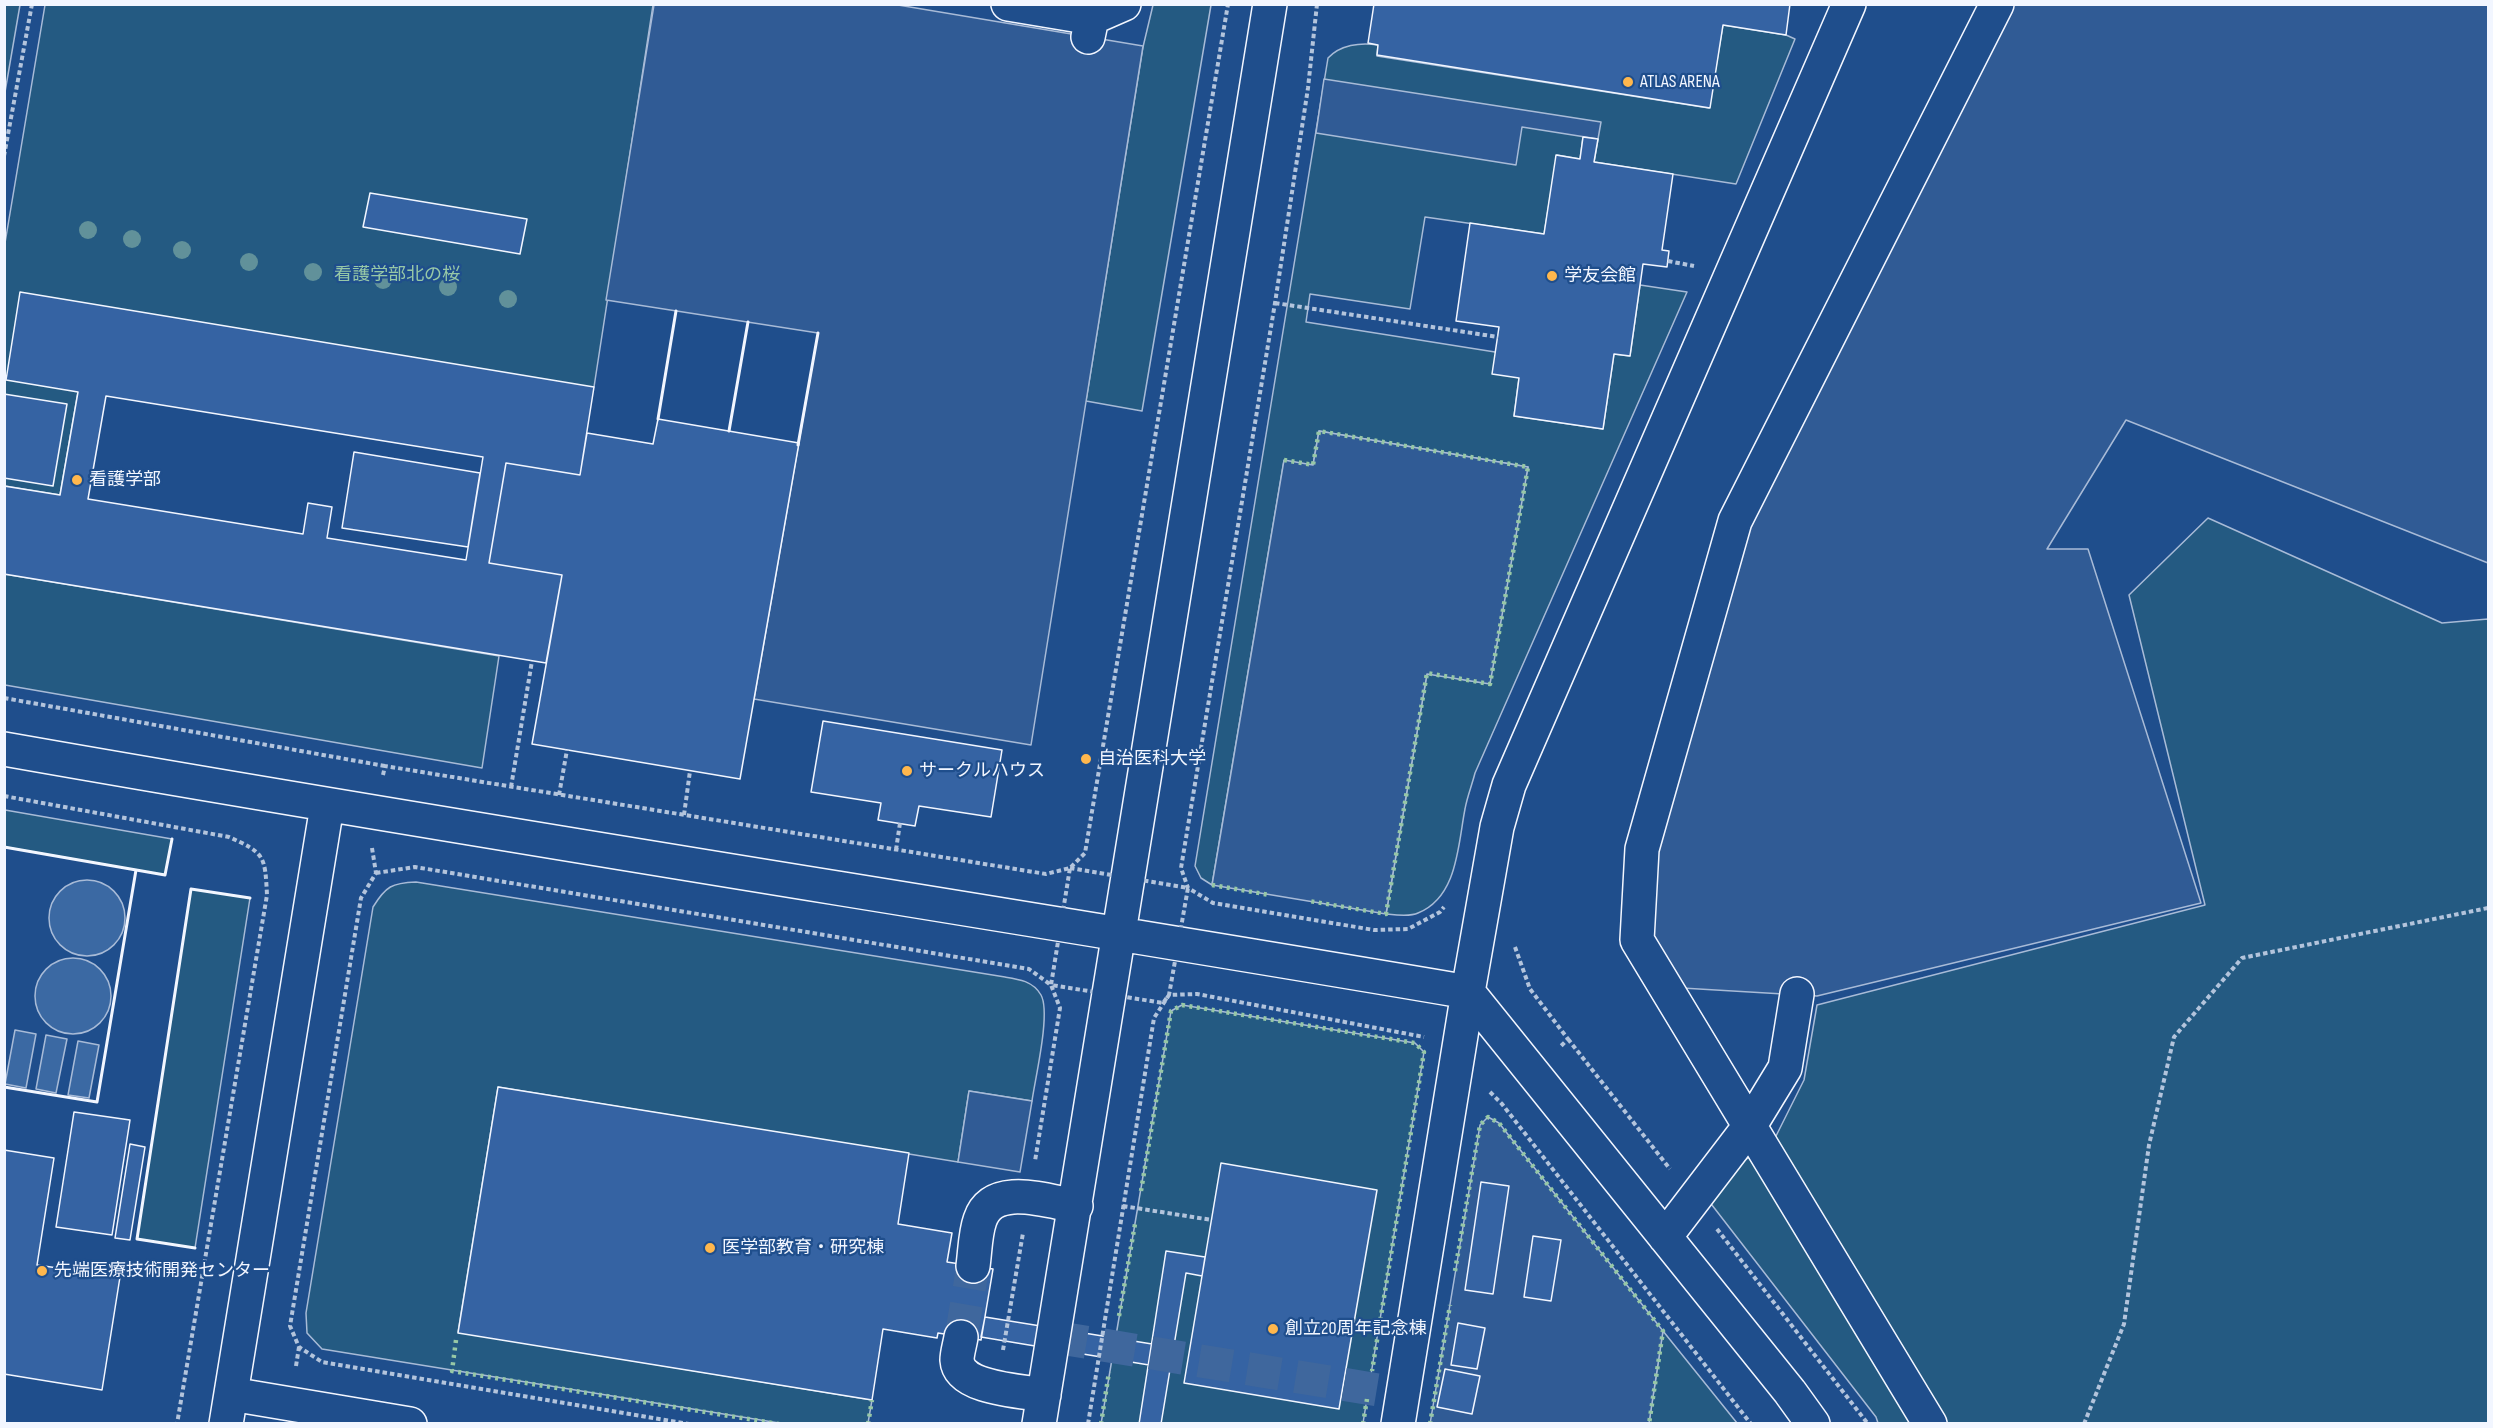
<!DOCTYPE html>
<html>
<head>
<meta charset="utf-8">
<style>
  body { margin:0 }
  #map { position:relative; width:2493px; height:1428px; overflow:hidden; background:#1f4e8c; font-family:"Sofia Sans Condensed",sans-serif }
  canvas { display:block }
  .frame { position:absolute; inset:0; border:6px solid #f2f6ff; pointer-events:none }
</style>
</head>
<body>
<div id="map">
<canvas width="2493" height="1428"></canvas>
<div class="frame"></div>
</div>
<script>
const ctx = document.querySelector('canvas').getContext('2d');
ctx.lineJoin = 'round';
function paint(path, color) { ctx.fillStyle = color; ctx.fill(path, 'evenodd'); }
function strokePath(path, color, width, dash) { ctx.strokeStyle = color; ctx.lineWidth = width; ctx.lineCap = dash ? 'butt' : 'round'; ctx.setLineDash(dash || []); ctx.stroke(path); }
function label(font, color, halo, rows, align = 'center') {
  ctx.font = font + ' "Sofia Sans Condensed","Noto Sans JP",sans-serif'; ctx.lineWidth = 4.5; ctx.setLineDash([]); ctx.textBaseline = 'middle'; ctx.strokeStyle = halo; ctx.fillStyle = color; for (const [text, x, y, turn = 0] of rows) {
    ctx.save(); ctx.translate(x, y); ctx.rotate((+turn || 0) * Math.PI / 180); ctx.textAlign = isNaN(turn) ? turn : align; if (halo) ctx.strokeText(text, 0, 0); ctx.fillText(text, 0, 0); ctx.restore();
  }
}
const green = new Path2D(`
  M5,4L20,5L5,92L4,5Z
  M45,5H653L594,387L78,392L60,495L5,486V243Z
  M1153,5H1211L1142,411L1086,401L1143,47Z
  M1723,25L1786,35L1795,39L1736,184L1594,162L1598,139L1583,137L1580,159L1557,155L1544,234L1425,217L1410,309L1310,294L1306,322L1495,352L1519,378L1514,416L1603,429L1614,354L1630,356L1640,285L1687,292L1475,773C1472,785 1467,797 1465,809C1458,844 1458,897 1418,913C1410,917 1396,915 1386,914L1427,673L1483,683L1528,467L1319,431L1313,465L1284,461L1212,885L1201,878L1195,866L1328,58C1340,45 1360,42 1378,45L1377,56L1709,108Z
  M2208,518L2442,623L2488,619V1423H1878L1876,1417L1698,1187L1772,1144L1804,1080L1817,1005L2205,905L2129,595Z
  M4,574L499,656L482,768L5,685Z
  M5,810L172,839L165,875L5,847Z
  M416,882L1005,977C1018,979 1033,981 1041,995C1051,1013 1035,1079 1032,1101L969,1091L958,1162L498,1087L458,1332L872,1400L868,1423H779L322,1349L307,1333L306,1313L373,907C386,886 392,883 416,882Z
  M191,889L250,898L195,1248L137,1239Z
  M1182,1005L1415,1043L1424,1052L1363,1423L1101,1424L1171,1011Z
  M1663,1331L1737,1423H1649Z`);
const parking = new Path2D(`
  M654,5H898L1143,46L1031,745L754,699L818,333L606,300Z
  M2011,5H2488V563L2126,420L2047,549H2088L2201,903L1817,996L1682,988L1649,936L1653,852L1746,525Z
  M1324,79L1601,122L1598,139L1522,127L1516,165L1316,133Z
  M1319,431L1528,467L1490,684L1427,674L1386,914L1212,885L1284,460L1313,465Z
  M969,1091L1032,1101L1020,1172L958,1162Z
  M1488,1117L1499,1123L1663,1331L1649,1423L1430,1424L1480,1125Z`);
const water = new Path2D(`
  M49 918a38 38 0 1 1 76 0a38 38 0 1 1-76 0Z
  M35 996a38 38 0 1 1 76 0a38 38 0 1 1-76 0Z
  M15,1030L36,1034L26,1088L5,1084Z
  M46,1035L67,1039L56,1093L36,1089Z
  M78,1041L99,1045L89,1098L68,1095Z`);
const building = new Path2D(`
  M1374,4H1790L1786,35L1723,25L1710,108L1377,55L1378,45L1368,43Z
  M1583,137L1598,139L1594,162L1673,174L1662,250L1669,251L1667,267L1643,264L1630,356L1614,354L1603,429L1514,416L1519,378L1492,374L1499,327L1456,321L1470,223L1544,234L1556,155L1580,159Z
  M370,193L527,219L520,254L363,227Z
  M20,292L594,387L580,475L506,463L489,563L562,575L546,663L4,574V486L60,495L78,392L6,380ZM106,396L483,457L466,560L327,538L332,507L308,503L303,534L88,499Z
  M4,394L67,404L53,486L4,478Z
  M658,419L799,443L740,779L532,744L562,575L489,563L506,463L580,475L587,433L653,444Z
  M354,452L480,473L468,547L342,528Z
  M823,721L1002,750L991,817L919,806L915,826L878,820L881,803L811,792Z
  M498,1087L909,1153L898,1224L952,1233L947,1262L993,1269L981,1340L938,1333L937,1338L883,1329L872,1400L458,1333Z
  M74,1112L130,1120L112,1235L56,1227Z
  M130,1144L145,1147L130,1240L115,1238Z
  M4,1150L54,1158L37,1265L120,1277L102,1390L4,1374Z
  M1221,1163L1377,1190L1339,1409L1184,1383Z
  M1481,1182L1509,1186L1493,1294L1465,1290Z
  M1533,1236L1561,1240L1551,1301L1524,1297Z
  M1166,1251L1205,1257L1202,1276L1186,1273L1161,1424H1139Z
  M985,1317L1152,1344L1149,1365L981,1337Z
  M1458,1323L1485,1328L1477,1369L1451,1365Z
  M1445,1369L1480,1376L1472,1414L1437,1407Z`);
const minorTunnel = new Path2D(`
  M961,1337L973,1266
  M1054,1337L1403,1394`);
const path = new Path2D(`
  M1317,4L1308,88L1275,303L1181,868L1188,888L1213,903L1374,930L1408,929L1440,912L1444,907
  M4,156L32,4
  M1668,261L1694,266
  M1275,303L1498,337
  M4,698L385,766
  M383,775L385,766L1046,874L1070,868L1085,853L1228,4
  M511,787L532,661
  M559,795L567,750
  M4,796L229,837C265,853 265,856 267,895L177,1424
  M684,815L690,771
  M372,848L376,873L361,898L290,1326L299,1347L322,1362L689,1424
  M896,850L900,823
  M1070,868L1188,888L1169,995L1163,1003L1051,985Z
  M376,873L415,867L1029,969L1051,985L1060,1008L1035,1161
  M1515,947L1530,989L1568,1039L1560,1047
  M1568,1039L1670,1169
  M1490,1092L1502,1104L1751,1424
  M1123,1206L1212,1220
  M1717,1229L1868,1424
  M1003,1350L1023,1233
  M296,1366L299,1347
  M1088,1424L1154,1018L1169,995L1197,994L1424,1037
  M2084,1424L2124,1324L2149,1145L2174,1037L2242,958L2488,908`);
const minor = new Path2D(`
  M1008,4L1092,18
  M1088,37L1092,18L1124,4
  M4,749C491,835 980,909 1468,992L1790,1392L1813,1424
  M1665,1237L1749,1127L1785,1068L1797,994
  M973,1266C975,1252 975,1234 980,1220C993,1182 1046,1201 1076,1206
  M961,1337C960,1344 957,1353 957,1360C959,1389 1022,1391 1044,1395
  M231,1394L410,1424
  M226,1424L327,806
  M1039,1424L1270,4
  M1398,1424L1468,992L1497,827L1509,785L1849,4
  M1930,1424L1637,940L1642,849L1735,521L1997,4`);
const hedge = new Path2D(`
  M1284,460L1313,465L1319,431L1528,467L1490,684L1427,673L1386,914L1309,901
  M1212,885L1270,895
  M1141,1191L1171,1011L1182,1005L1415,1043L1424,1052L1372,1371
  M1455,1271L1480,1125L1488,1117L1499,1123L1663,1331L1649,1424
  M1119,1316L1135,1224
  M456,1340L452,1371L779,1424
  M868,1424L872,1400
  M1101,1424L1109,1372
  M1363,1424L1367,1399
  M1430,1424L1450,1305`);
const wall = new Path2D(`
  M658,419L676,311
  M729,431L748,322
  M798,445L818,333
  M4,847L165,875L172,839
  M4,1087L97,1102L136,870
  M195,1248L137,1239L191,889L250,898`);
const trees = [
  [88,230],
  [132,239],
  [182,250],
  [249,262],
  [313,272],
  [383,280],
  [448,287],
  [508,299]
];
const markers = [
  [1628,82,6,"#ffb74d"],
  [1552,276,6,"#ffb74d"],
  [77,480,6,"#ffb74d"],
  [1086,759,6,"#ffb74d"],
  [907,771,6,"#ffb74d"],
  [710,1248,6,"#ffb74d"],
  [42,1271,6,"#ffb74d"],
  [1273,1329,6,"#ffb74d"]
];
const poiNames = [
  ["ATLAS ARENA",1640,82],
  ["学友会館",1564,276],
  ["看護学部",89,480],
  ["自治医科大学",1098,759],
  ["サークルハウス",919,771],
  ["医学部教育・研究棟",722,1248],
  ["先端医療技術開発センター",54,1271],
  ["創立20周年記念棟",1285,1329]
];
const parkNames = [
  ["看護学部北の桜",397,275]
];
paint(green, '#245a82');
strokePath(green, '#a8bbd7', 1.5);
paint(parking, '#305b95');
strokePath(parking, '#a8bbd7', 1.5);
paint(water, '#3b69a3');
strokePath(water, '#a8bbd7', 1.5);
paint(building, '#3563a3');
strokePath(building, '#f2f6ff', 1.5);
strokePath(minorTunnel, '#3f679d', 33, [33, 16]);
strokePath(minor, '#f2f6ff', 36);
strokePath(path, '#b3c4dc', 4, [4.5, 3]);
strokePath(minor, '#1f4e8c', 33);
strokePath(hedge, '#97c8a6', 4.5, [3, 4.5]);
strokePath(wall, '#f2f6ff', 3);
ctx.fillStyle = '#61919a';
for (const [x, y] of trees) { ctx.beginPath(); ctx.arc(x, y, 9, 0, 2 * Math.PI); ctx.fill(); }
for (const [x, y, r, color] of markers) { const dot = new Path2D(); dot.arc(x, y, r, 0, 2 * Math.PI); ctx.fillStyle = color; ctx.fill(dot); strokePath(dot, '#1f4e8c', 2); }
label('18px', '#f2f6ff', '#1f4e8c', poiNames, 'left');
label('18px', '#97c8a6', '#1f4e8c', parkNames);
</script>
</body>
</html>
